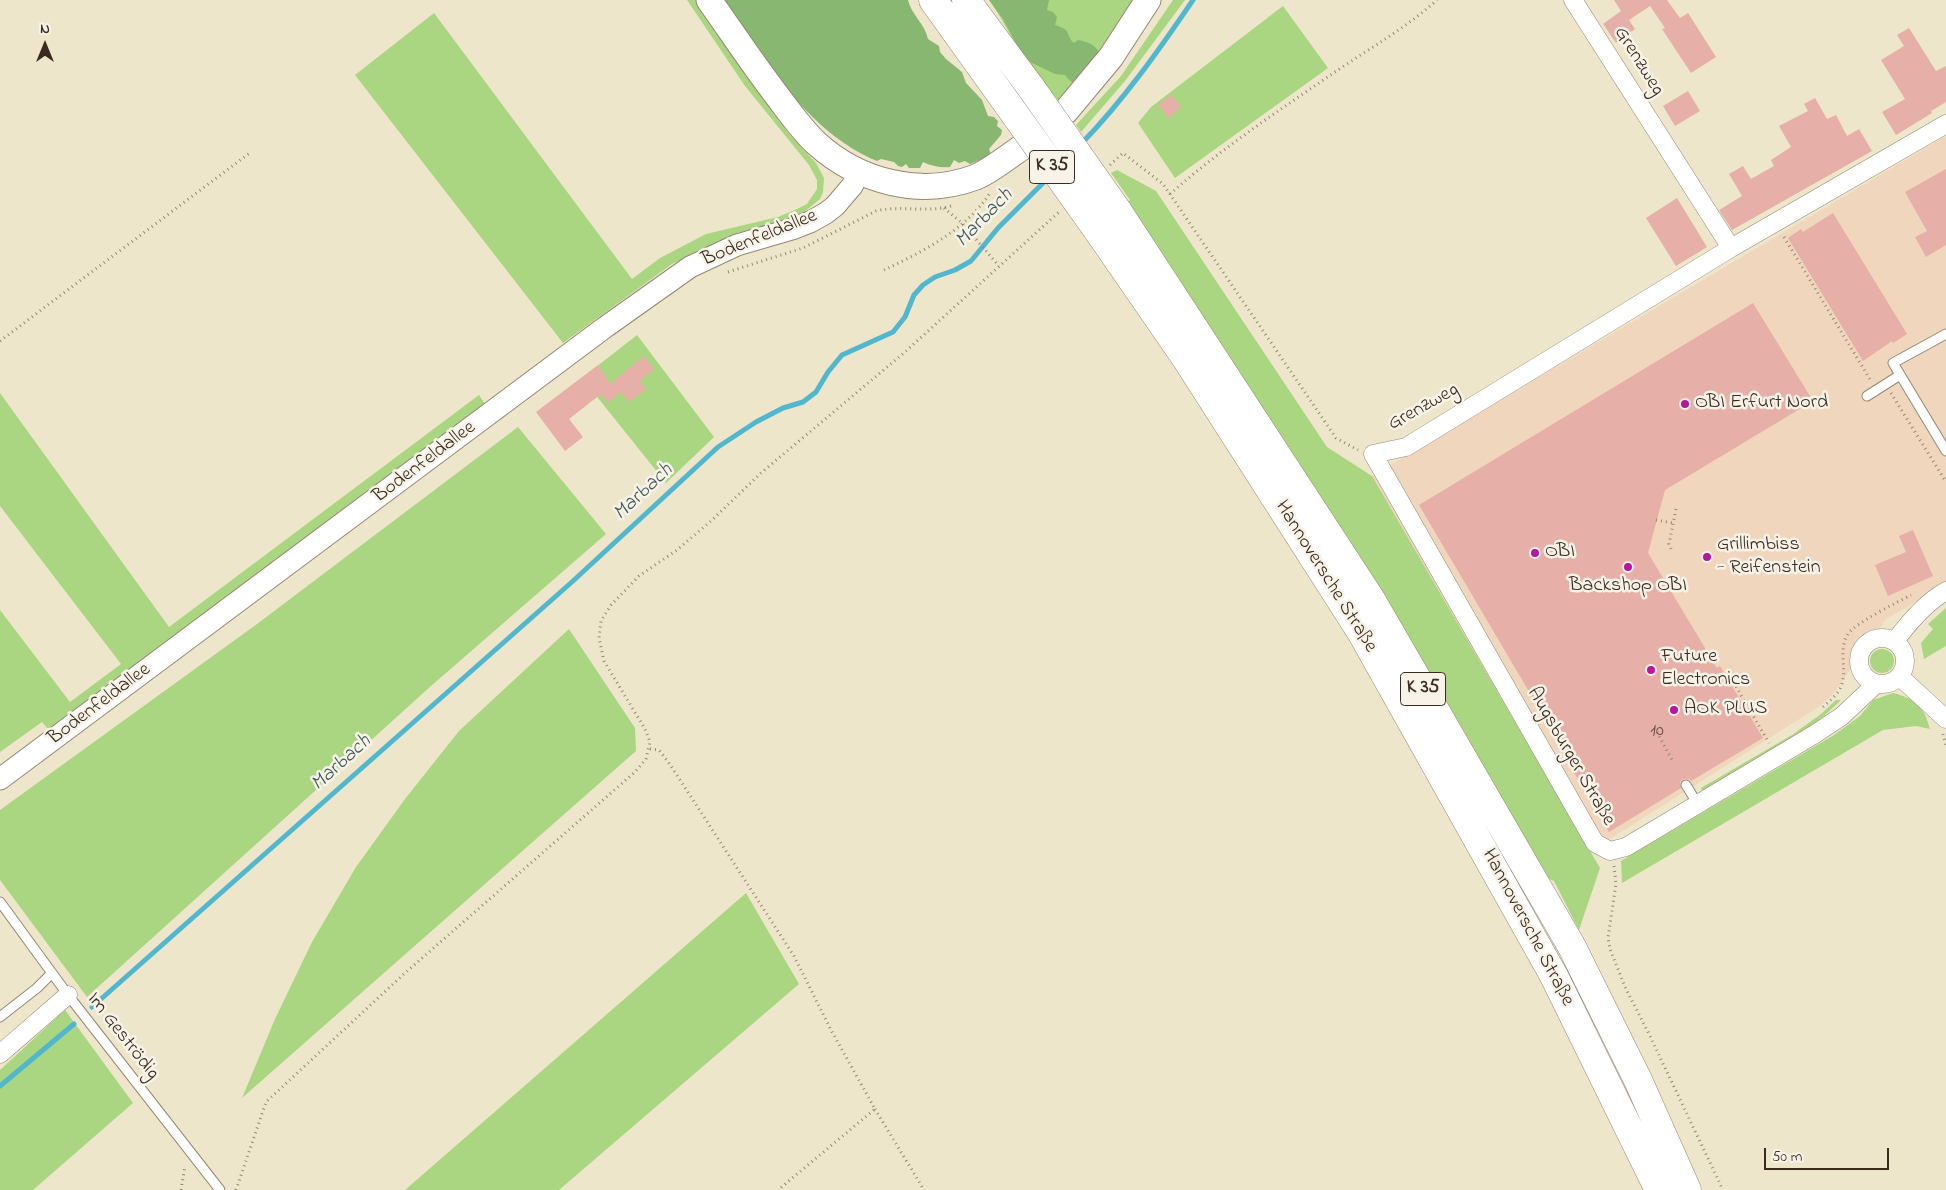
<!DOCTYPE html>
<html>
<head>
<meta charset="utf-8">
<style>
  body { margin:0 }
  #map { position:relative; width:1946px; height:1190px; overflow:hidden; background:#eee6ca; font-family:"Indie Flower",sans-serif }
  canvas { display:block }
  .north { position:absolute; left:20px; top:20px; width:50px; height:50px; -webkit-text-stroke:4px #f7f3e8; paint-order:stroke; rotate:0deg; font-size:14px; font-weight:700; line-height:20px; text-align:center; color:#3b2a1e }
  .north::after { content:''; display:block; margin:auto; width:18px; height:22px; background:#3b2a1e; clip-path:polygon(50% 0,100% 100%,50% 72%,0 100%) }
  .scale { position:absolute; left:1764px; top:1148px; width:125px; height:22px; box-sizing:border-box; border:2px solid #3b2a1e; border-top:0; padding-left:6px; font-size:15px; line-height:18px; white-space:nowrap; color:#3b2a1e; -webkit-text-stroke:4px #f7f3e8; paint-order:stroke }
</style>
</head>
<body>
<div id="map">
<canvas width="1946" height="1190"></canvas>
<div class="north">N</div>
<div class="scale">50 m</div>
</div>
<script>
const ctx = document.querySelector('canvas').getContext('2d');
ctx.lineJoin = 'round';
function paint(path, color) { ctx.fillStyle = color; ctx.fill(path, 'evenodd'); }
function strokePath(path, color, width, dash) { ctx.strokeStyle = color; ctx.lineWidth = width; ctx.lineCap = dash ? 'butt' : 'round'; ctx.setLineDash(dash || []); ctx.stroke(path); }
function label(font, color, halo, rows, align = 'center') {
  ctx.font = font + ' "Indie Flower",sans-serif'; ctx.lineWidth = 5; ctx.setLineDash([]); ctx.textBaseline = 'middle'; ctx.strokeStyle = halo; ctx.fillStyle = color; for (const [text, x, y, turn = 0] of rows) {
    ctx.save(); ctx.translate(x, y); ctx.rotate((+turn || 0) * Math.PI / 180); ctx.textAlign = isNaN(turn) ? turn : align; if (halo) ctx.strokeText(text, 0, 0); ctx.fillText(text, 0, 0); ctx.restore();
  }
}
const built = new Path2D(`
  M1946,136V585L1886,619L1834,693L1820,706L1591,851L1372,476Z`);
const green = new Path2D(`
  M687,0H696L747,70L770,108L789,134L816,163L824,178L823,192L820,199L803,213L790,219L738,233L672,264L563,343L355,75L434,13L632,279L660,258L706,234L778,217L797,209L807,204L817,189V180L809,165L745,86Z
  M989,0H1136L1119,30L1060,102C1049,91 1038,80 1029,67C1015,45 1004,21 989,0Z
  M1173,0H1185L1125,81L1081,132L1076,125L1121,76Z
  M1283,6L1328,68L1175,178L1138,123L1151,107Z
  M1117,170L1156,191L1327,447L1372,476L1600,868L1579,930L1554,881L1542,876L1125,203L1130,200L1111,173Z
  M637,335L714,437L666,483L582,378Z
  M0,393L169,627L479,395L485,404L76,709L48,729L42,722L0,752V610L70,702L121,664L0,506Z
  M518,427L606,534L431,686L87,997L0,880V810L257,624Z
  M1946,608V646L1924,659L1921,643L1933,629L1928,624Z
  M569,629L635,728L636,751L242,1098L275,1019L312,942L356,867L405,799L459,731Z
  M1870 661a12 12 0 1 1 24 0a12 12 0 1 1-24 0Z
  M1893,693C1918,700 1923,705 1930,729L1916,726L1883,730L1622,883L1621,861L1834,735L1860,716L1873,700Z
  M1836,700H1841L1824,716L1809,727L1703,792L1701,788L1792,735L1821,714Z
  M746,893L799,984L559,1190H405Z
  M65,1010L133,1103L33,1190H0V1070Z`);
const forest = new Path2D(`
  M721,0H908C911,14 925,24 928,39L939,46L940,52L946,59L962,72L966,83L982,100L988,116L994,117L998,121L997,126L1002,130L1001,135L989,149L991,154L989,156L970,164L965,161L959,163L954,160L950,167C941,168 931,166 923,162L920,168H909L906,164L902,167L898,166L894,162L881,159L877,161C807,132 764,58 721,0Z
  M989,0H1049L1047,10L1053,12L1057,17L1055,25C1074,31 1064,34 1074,43L1078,40C1087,42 1093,43 1098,51L1096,58L1075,83L1070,81L1065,75L1055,74L1030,62L1022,55L1003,19Z`);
const stream = new Path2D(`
  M1081,144C1123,101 1159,50 1193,0
  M92,1007L573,581L718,447L756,422L783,408L803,402L816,392L828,372L842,355L893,332L905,317L914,295L923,285L935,277L955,270L971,261L998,228L1049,177
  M0,1086L74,1024`);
const building = new Path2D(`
  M1614,0H1667L1680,18L1688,13L1716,57L1691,73L1662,29L1665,28L1650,6L1629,20L1635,29L1616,43L1603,24L1621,11Z
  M1909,28L1936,71L1946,66V102L1931,111L1932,113L1896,135L1882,112L1905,99L1881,60L1904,46L1897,35Z
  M1688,91L1700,111L1675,126L1663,106Z
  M1171,95L1181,107L1169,118L1158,105Z
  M1815,98L1827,119L1836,115L1847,136L1859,129L1872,151L1732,230L1719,210L1742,196L1729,174L1743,166L1751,179L1774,166L1771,160L1791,147L1779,126L1808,111L1804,104Z
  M1946,169V245L1926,257L1915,237L1927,231L1905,192Z
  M1677,198L1707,247L1676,266L1646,218Z
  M1833,213L1907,334L1893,343L1892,341L1863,361L1788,238L1801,229L1803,232Z
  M1753,303L1813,401L1665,490L1648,553L1717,668L1720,666L1763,738L1691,781L1689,779H1683L1680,782L1681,788L1609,832L1565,757L1567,756L1419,505Z
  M644,356L654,369L640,381L646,389L629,402L621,392L608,403L601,394L569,419L583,437L565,451L536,412L598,365L610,384Z
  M1913,530L1933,576L1888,596L1875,565L1906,552L1899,536Z`);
const path = new Path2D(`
  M1110,165L1123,153L1163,184L1336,438L1358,450
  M1170,194C1222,148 1281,109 1338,70C1372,47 1407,27 1437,0
  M944,208L962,223L999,266
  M1784,237L1871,381
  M884,270C922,252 966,230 990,193
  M728,272L803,248L876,211C901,205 927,213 951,206
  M0,341L251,152
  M1891,393L1946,482
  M1656,520L1673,523
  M1671,549L1669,544L1676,509
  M1731,678L1769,743
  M1823,707C1830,700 1839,694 1842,684C1847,667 1838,650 1848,634C1855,623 1898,602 1911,595
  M1657,732L1673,762
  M1943,734L1946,746
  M650,749L659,750L671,766L794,956L831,1030L875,1109L778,1190
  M1614,866L1616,884L1608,938L1610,949L1625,987L1649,1034L1723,1190
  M875,1109L924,1190
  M181,1190L185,1166
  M236,1190L266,1102L405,973L635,772L646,759L650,742L645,729L604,661L599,638L601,621L611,605L639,576L677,550L711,521L761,473L905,352L1059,212`);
const service = new Path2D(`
  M1946,334L1893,363L1946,451
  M1867,396L1900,375
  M1686,785L1697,803
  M0,902L68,995L220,1190
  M0,1017L37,988L52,973`);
const minor = new Path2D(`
  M1573,0L1731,248
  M1859 661a23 23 0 1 1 46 0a23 23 0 1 1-46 0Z
  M1895,641C1909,622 1925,603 1946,591
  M1900,677L1946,719
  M1876,684L1842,716L1815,734L1626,847L1610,851L1595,843L1373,454L1406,447L1731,248L1946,124
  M0,1054L68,995`);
const tertiary = new Path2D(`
  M0,779L604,328L690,267L737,245L792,229L810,222L826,213L835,206L852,186L860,172`);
const secondary = new Path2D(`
  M709,0C731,31 752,63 775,93C788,110 800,128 816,143C859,182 921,198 976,177C992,170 1006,158 1021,148
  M1066,111L1111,57L1148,0`);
const trunk = new Path2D(`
  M933,0L1009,106
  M966,0L1032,89
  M1117,210L1372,601L1572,947L1638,1080L1687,1190
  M1096,228L1185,357L1361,632L1554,976L1659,1190`);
const trunkBridge = new Path2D(`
  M1032,89L1117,210
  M1009,106L1096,228`);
const markers = [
  [1685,404,5,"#b5179e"],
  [1535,553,5,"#b5179e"],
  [1707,557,5,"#b5179e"],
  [1628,567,5,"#b5179e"],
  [1651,670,5,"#b5179e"],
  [1674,710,5,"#b5179e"]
];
const numberNames = [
  ["10",1657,732]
];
const shields = [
  [1052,167,45],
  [1423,689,45]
];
const shieldNames = [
  ["K 35",1052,167],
  ["K 35",1423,689]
];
const streetNames = [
  ["Grenzweg",1638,62,58],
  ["Bodenfeldallee",760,239,-22],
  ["Grenzweg",1424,408,-29],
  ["Bodenfeldallee",425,463,-37],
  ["Hannoversche Straße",1325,577,58],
  ["Bodenfeldallee",100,705,-37],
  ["Augsburger Straße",1570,757,60],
  ["Hannoversche Straße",1527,928,62],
  ["Im Geströdig",122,1037,52]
];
const poiNames = [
  ["OBI Erfurt Nord",1695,404],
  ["Grillimbiss",1717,546],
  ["- Reifenstein",1717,569],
  ["OBI",1545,553],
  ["Backshop OBI",1628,587,"center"],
  ["Future",1661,658],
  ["Electronics",1661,681],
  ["AOK PLUS",1684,710]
];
const waterNames = [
  ["Marbach",985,219,-46],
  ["Marbach",644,493,-43],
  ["Marbach",342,764,-42]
];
paint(built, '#f0d6bc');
paint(green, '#aad682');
paint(forest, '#87b770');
strokePath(stream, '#50b7ce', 5);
paint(building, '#e6afa7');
strokePath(service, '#948874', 11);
strokePath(minor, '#948874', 19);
strokePath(tertiary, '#948874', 23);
strokePath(secondary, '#948874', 27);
strokePath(trunk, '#948874', 29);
strokePath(path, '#948874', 3, [1, 4]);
strokePath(service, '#fff', 9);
strokePath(minor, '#fff', 18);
strokePath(tertiary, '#fff', 21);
strokePath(secondary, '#fff', 25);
strokePath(trunk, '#fff', 28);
strokePath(trunkBridge, '#948874', 29, []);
strokePath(trunkBridge, '#fff', 28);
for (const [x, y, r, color] of markers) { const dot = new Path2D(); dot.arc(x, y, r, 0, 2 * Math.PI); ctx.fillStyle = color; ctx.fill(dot); strokePath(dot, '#f7f3e8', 2); }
label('18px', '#664b40', null, numberNames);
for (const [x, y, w] of shields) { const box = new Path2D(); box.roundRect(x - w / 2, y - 16.5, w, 33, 4); ctx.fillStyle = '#f7f3e8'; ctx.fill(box); strokePath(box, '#3b2a1e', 1); }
label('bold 19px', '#3b2a1e', null, shieldNames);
label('20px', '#3b2a1e', '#f7f3e8', streetNames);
label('20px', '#3b2a1e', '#f7f3e8', poiNames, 'left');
label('italic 21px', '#425b5c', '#f7f3e8', waterNames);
</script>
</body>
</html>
